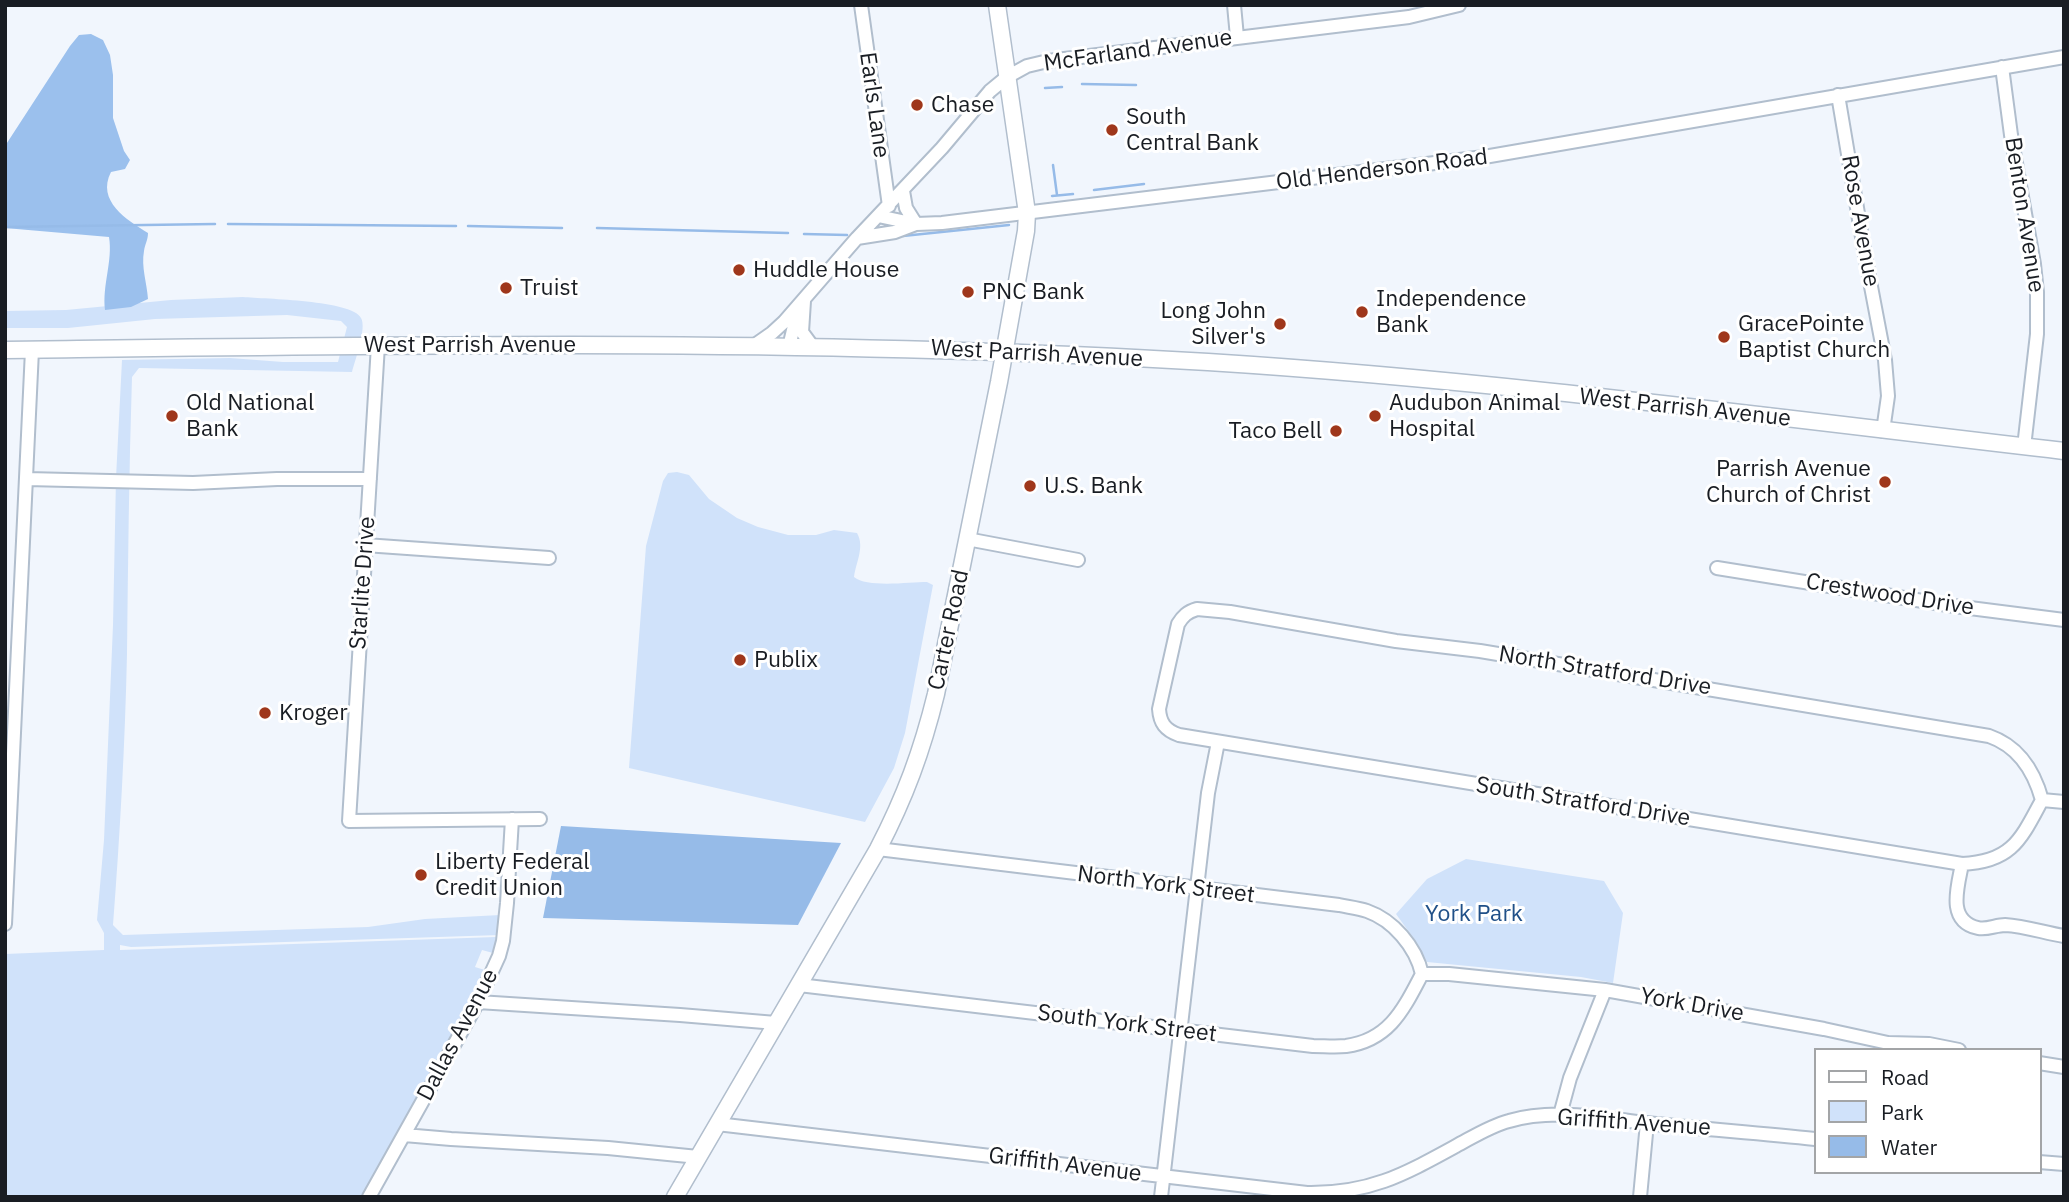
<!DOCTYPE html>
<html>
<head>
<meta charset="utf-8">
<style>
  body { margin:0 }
  #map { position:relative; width:2069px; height:1202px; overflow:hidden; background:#f1f6fd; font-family:"IBM Plex Sans",sans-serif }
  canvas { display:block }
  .frame { position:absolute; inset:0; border:7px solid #191d23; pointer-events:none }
  .legend { position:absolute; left:1814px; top:1048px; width:228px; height:126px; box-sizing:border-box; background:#fff; border:2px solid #a3a5a7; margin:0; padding:9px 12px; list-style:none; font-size:21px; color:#191d23 }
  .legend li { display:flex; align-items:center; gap:14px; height:35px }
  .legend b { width:35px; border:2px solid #a3a5a7 }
</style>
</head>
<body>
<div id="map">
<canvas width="2069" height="1202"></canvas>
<div class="frame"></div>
<ul class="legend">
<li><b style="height:9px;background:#fff"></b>Road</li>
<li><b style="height:19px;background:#d0e2fa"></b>Park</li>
<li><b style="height:19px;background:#96bbe8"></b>Water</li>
</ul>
</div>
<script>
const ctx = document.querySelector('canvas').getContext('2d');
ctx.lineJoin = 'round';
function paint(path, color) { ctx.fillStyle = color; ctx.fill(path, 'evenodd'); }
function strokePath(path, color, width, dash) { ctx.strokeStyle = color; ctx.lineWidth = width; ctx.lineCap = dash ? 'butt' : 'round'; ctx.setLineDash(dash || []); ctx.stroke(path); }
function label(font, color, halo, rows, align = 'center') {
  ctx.font = font + ' "IBM Plex Sans",sans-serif'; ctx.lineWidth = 6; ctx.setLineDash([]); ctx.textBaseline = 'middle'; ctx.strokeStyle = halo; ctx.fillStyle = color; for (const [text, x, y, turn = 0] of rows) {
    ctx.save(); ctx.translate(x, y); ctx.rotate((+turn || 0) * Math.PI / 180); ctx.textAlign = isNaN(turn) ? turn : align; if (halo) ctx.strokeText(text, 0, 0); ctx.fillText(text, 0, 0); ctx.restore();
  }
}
const green = new Path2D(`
  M243,297C265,299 352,300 361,318C367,328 355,360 352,372L139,368L132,377C129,470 128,562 127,654C125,744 120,835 113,925L123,935L368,927L425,919L500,915V935L131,947L120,945V950L496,937L493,953L482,950L475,967L488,971L364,1197H5V954L104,950V933L97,920L104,840L113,625L116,478L122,360L230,358L283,362H338L347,327L341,321L287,315L155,319L68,328H5V311L66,310L171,300Z
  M677,472L689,475L709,499L737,518L758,527L788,535H816L834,530L857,533C865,547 856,562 854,577C867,588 909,582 927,582L933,585L905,733L894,768L865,822L629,768L646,546L663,481L668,473Z
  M1466,859L1604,881L1623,913L1613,983L1581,977L1427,962L1417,943L1396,914L1427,879Z`);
const forest = new Path2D(`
  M91,34L103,40L110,55L113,75V118L124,151L130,160L125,169L111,172C96,201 127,220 148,233C148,240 145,244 144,251C141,267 147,283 148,299L131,307L105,310C102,285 113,261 109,237L5,228V146L70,46L79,35Z`);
const water = new Path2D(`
  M561,826L841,843L798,925L543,918Z`);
const stream = new Path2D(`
  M1082,84L1136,85
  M1045,88L1062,87
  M1053,165L1057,195
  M1094,190L1144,184
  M1052,196L1073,194
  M228,224L456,226
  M468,226L562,228
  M5,227L215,224
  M597,228L788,233
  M804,234L847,235
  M903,236L1009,225`);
const minor = new Path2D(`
  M861,5L889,206
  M1234,5L1237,37
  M2002,67L2011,135L2034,264L2037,292V334L2024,447
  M1838,95L1865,255L1885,360L1888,396L1883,431
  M878,216L916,224L942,223L1484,157L2064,57
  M857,238L895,232L916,224L906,208L903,191
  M804,301L802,332L813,347
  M378,345L349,821L540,819
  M752,347L772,333L784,322L857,238L942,148L990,91L1007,77L1027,66L1048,61L1409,17L1459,5
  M789,347L797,313
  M27,479L193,483L277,479H370
  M967,539L1078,560
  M365,545L549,558
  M1717,568L1954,606L2064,620
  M1197,609L1230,612L1396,641L1480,651L1989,736C2018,746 2034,771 2042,800C2021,839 2012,862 1962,864L1179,735C1165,730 1160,723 1159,709L1178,624C1183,616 1187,612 1197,609Z
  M2042,800L2064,802
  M878,849L1339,905C1348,907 1358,908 1367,911C1393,920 1416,947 1422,974
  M1962,864C1958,886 1946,921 1978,928C1987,930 1996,925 2005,925C2025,926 2045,933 2064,936
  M5,924L32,350
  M1422,974H1449L1605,990L1824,1029L1888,1043L1929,1044L1959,1050
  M799,985L1313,1046C1324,1046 1335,1047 1346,1046C1390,1040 1404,1008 1422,974
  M478,1002L680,1015L776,1023
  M2039,1063L2064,1067
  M1560,1115L1570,1078L1605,990
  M717,1124L1307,1193C1369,1194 1403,1175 1456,1146C1473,1137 1490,1126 1509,1121C1553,1108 1602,1118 1646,1123C1702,1129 1759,1133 1815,1139
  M404,1135L451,1139L608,1148L698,1157
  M2039,1162L2064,1164
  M369,1197L478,1002L499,956L503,941L507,903L512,819
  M1161,1197L1208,793L1218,742
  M1640,1197L1647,1123`);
const major = new Path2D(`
  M5,350C406,345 807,338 1208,362C1494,380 1779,418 2064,451
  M675,1197L878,849C905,797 922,751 936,694L999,382L1026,231L1027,213L997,5`);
const markers = [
  [917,105,7,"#9f371b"],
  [1112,130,7,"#9f371b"],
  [739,270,7,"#9f371b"],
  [506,288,7,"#9f371b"],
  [968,292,7,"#9f371b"],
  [1362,312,7,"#9f371b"],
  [1280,324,7,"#9f371b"],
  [1724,337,7,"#9f371b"],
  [172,416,7,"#9f371b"],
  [1375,416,7,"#9f371b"],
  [1336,431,7,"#9f371b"],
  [1885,482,7,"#9f371b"],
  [1030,486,7,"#9f371b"],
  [740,660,7,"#9f371b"],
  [265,713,7,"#9f371b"],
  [421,875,7,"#9f371b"]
];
const streetNames = [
  ["McFarland Avenue",1138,51,-8],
  ["Earls Lane",874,105,82],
  ["Old Henderson Road",1382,170,-7],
  ["Benton Avenue",2024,215,81],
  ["Rose Avenue",1860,221,80],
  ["West Parrish Avenue",470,345],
  ["West Parrish Avenue",1037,354,3],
  ["West Parrish Avenue",1685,408,6],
  ["Starlite Drive",363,583,-86],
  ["Crestwood Drive",1890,595,9],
  ["Carter Road",949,630,-78],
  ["North Stratford Drive",1605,671,9],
  ["South Stratford Drive",1583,802,9],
  ["North York Street",1166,885,7],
  ["York Drive",1692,1005,10],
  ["South York Street",1127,1024,7],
  ["Dallas Avenue",458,1035,-62],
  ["Griffith Avenue",1634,1123,4],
  ["Griffith Avenue",1065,1165,7]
];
const poiNames = [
  ["Chase",931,105],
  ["South",1126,117],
  ["Central Bank",1126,143],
  ["Huddle House",753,270],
  ["Truist",520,288],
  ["PNC Bank",982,292],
  ["Independence",1376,299],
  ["Bank",1376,325],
  ["Long John",1266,311,"right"],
  ["Silver's",1266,337,"right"],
  ["GracePointe",1738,324],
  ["Baptist Church",1738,350],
  ["Old National",186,403],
  ["Bank",186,429],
  ["Audubon Animal",1389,403],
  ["Hospital",1389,429],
  ["Taco Bell",1322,431,"right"],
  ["Parrish Avenue",1871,469,"right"],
  ["Church of Christ",1871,495,"right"],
  ["U.S. Bank",1044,486],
  ["Publix",754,660],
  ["Kroger",279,713],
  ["Liberty Federal",435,862],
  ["Credit Union",435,888]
];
const parkNames = [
  ["York Park",1474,914]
];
paint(green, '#d0e2fa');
paint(forest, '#9bc0ed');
paint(water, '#96bbe8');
strokePath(stream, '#96bbe8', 2.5);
strokePath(minor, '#b1becd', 16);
strokePath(major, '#b1becd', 19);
strokePath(minor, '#fff', 12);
strokePath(major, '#fff', 16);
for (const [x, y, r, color] of markers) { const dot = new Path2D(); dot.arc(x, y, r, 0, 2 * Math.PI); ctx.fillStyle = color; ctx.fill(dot); strokePath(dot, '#fff', 2.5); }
label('23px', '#191d23', '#fff', streetNames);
label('23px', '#191d23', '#fff', poiNames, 'left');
label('23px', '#205088', '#fff', parkNames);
</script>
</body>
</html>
